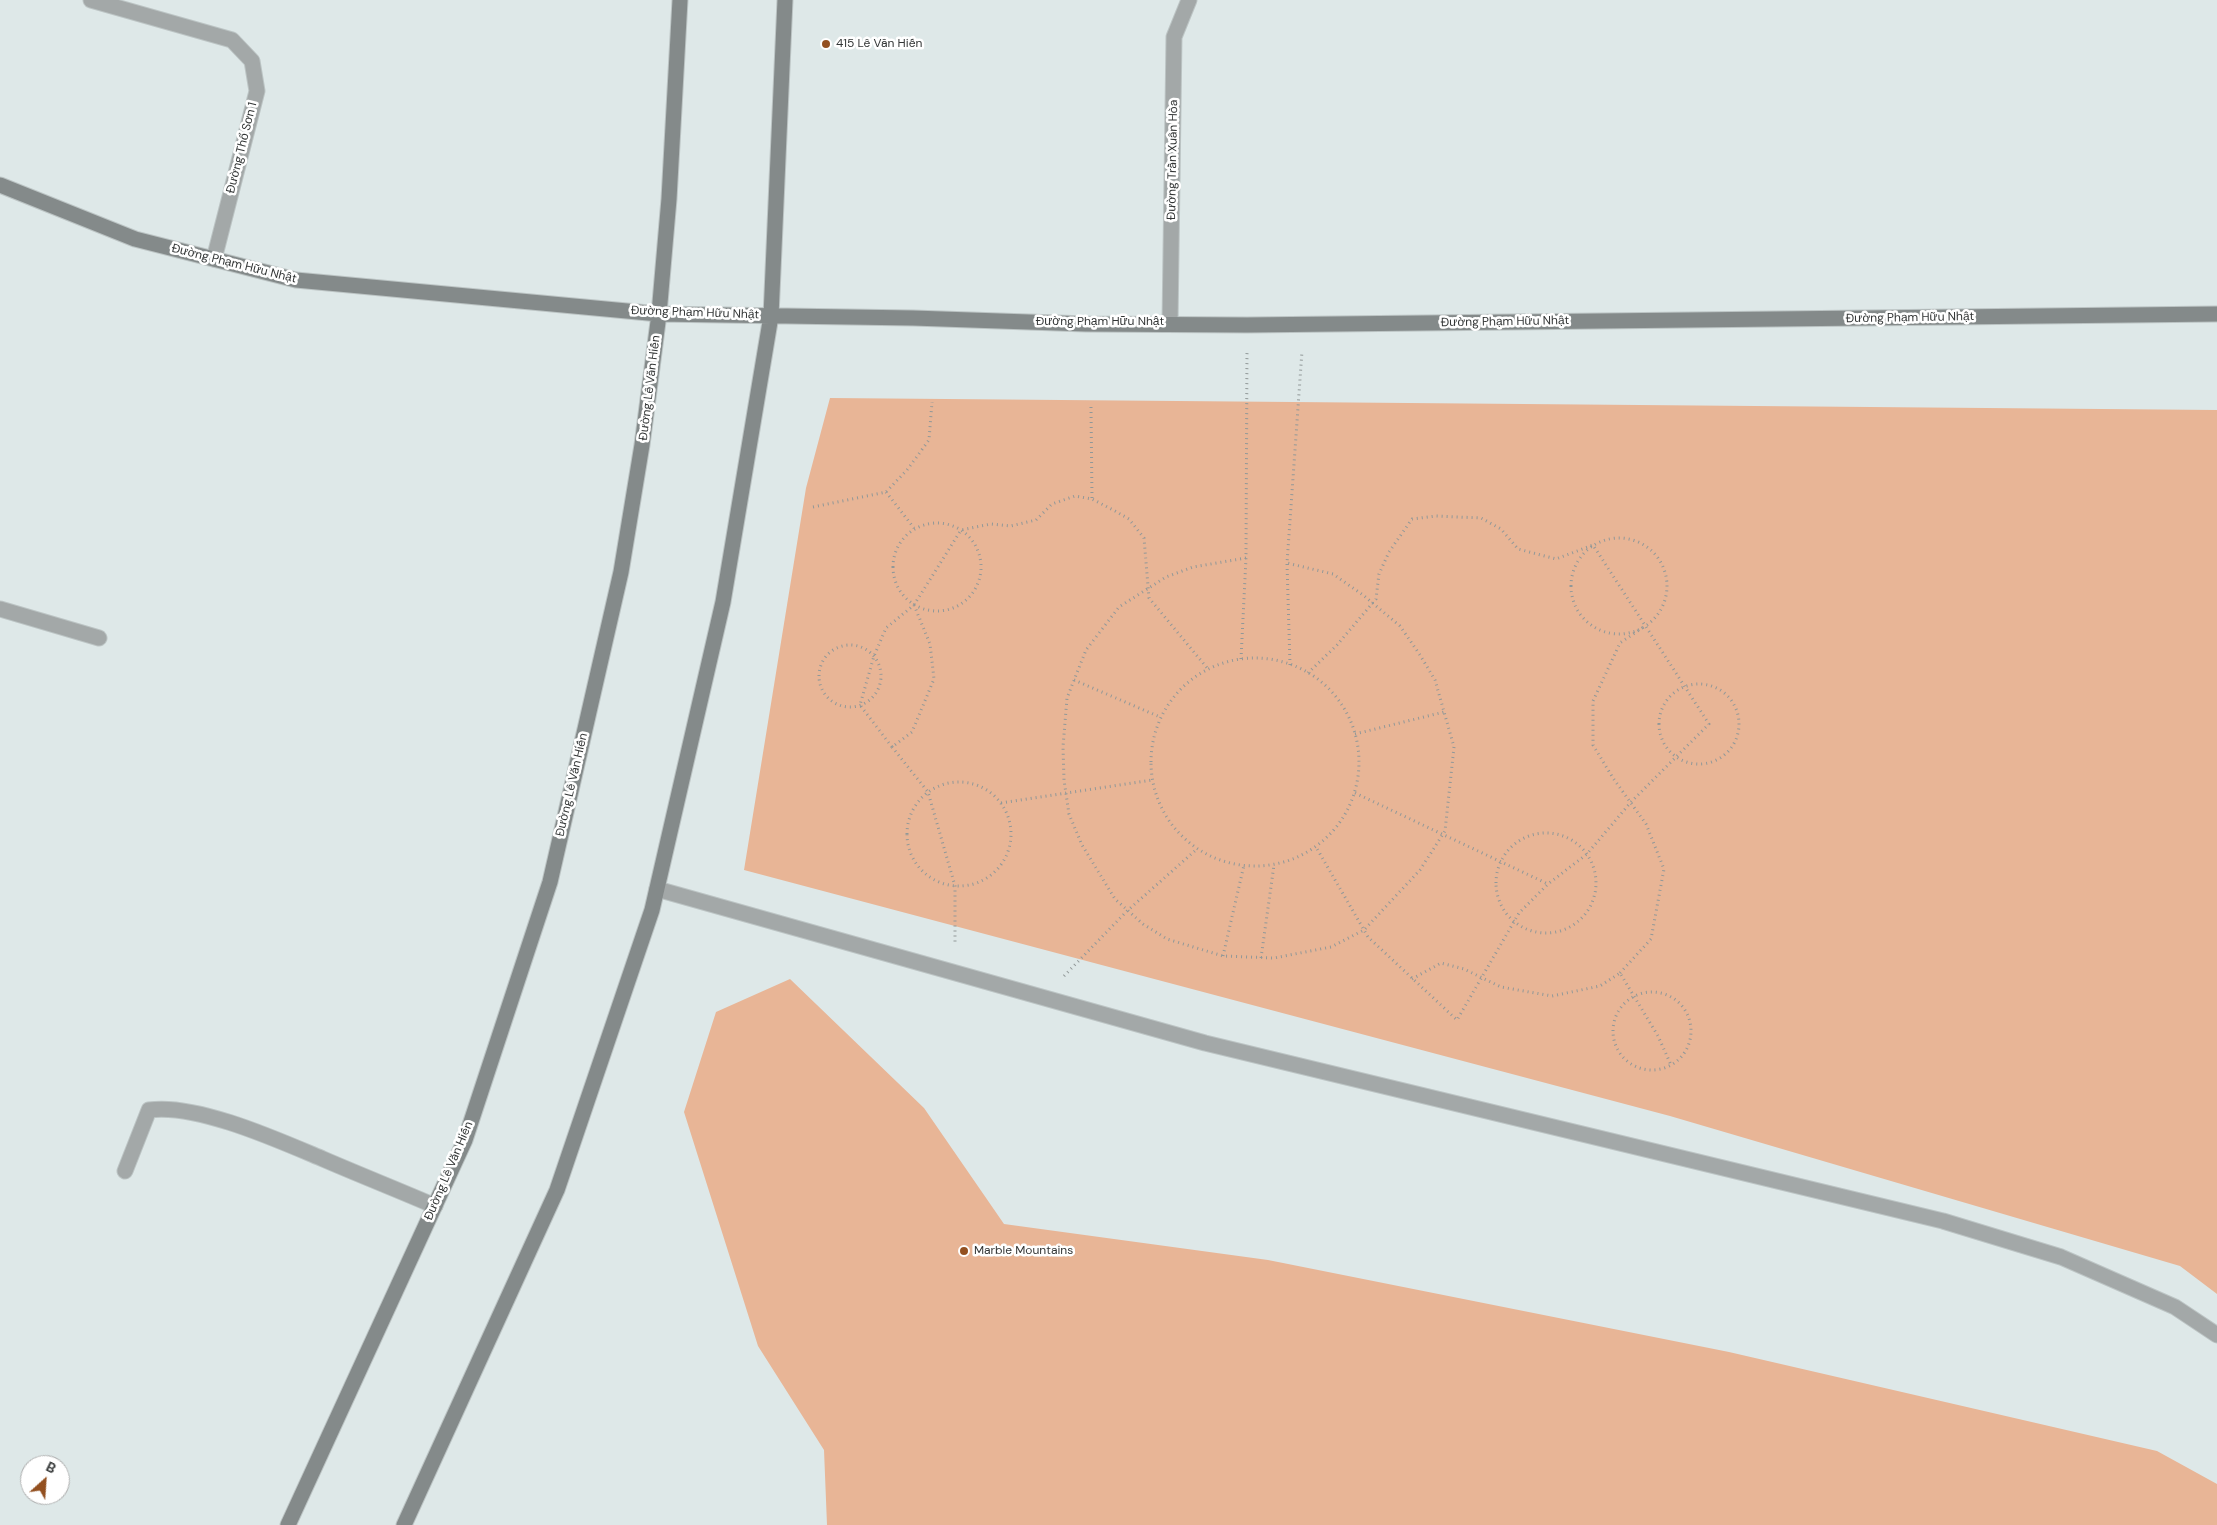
<!DOCTYPE html>
<html>
<head>
<meta charset="utf-8">
<style>
  body { margin:0 }
  #map { position:relative; width:2217px; height:1525px; overflow:hidden; background:#dee8e8; font-family:"DM Sans",sans-serif }
  canvas { display:block }
  .north { position:absolute; left:20px; top:1455px; width:50px; height:50px; box-sizing:border-box; background:#fff; border:1px solid #adaeae; border-radius:50%; rotate:26deg; font-size:14px; font-weight:700; line-height:20px; text-align:center; color:#323535 }
  .north::after { content:''; display:block; margin:auto; width:18px; height:22px; background:#935020; clip-path:polygon(50% 0,100% 100%,50% 72%,0 100%) }
</style>
</head>
<body>
<div id="map">
<canvas width="2217" height="1525"></canvas>
<div class="north">B</div>
</div>
<script>
const ctx = document.querySelector('canvas').getContext('2d');
ctx.lineJoin = 'round';
function paint(path, color) { ctx.fillStyle = color; ctx.fill(path, 'evenodd'); }
function strokePath(path, color, width, dash) { ctx.strokeStyle = color; ctx.lineWidth = width; ctx.lineCap = dash ? 'butt' : 'round'; ctx.setLineDash(dash || []); ctx.stroke(path); }
function label(font, color, halo, rows, align = 'center') {
  ctx.font = font + ' "DM Sans",sans-serif'; ctx.lineWidth = 5; ctx.setLineDash([]); ctx.textBaseline = 'middle'; ctx.strokeStyle = halo; ctx.fillStyle = color; for (const [text, x, y, turn = 0] of rows) {
    ctx.save(); ctx.translate(x, y); ctx.rotate((+turn || 0) * Math.PI / 180); ctx.textAlign = isNaN(turn) ? turn : align; if (halo) ctx.strokeText(text, 0, 0); ctx.fillText(text, 0, 0); ctx.restore();
  }
}
const green = new Path2D(`
  M830,398L2217,410V1294L2180,1266L1670,1116L744,870L806,488Z
  M790,979L924,1108L1004,1224L1268,1260L1729,1352L2157,1451L2217,1484V1525H827L824,1450L758,1346L684,1112L716,1012Z`);
const path = new Path2D(`
  M1091,407L1092,499
  M886,492L914,528
  M813,507L886,492L907,470L929,440L932,402
  M893 567a44 44 0 1 1 88 0a44 44 0 1 1-88 0Z
  M1571 586a48 48 0 1 1 96 0a48 48 0 1 1-96 0Z
  M1246,558L1193,567L1166,577L1119,607L1086,650L1067,698L1063,747L1064,780L1069,814L1082,845L1115,899L1143,924L1167,939L1223,956L1274,958L1331,947L1364,930L1420,870L1445,831L1454,747L1435,680L1420,655L1400,626L1363,595L1333,574L1287,563
  M914,605L961,530L991,524L1011,526L1036,520L1052,504L1075,496L1092,499L1115,511L1129,519L1144,538L1149,598L1208,669
  M914,605L930,644L934,679L912,732L892,747L860,705L874,656L886,628Z
  M819 676a31 31 0 1 1 62 0a31 31 0 1 1-62 0Z
  M1151 762a104 104 0 1 1 208 0a104 104 0 1 1-208 0Z
  M1241,659L1246,558L1247,352
  M1290,665L1287,563L1302,351
  M1308,673L1337,645L1376,599L1379,574L1389,552L1412,519L1436,516L1481,518L1501,529L1518,549L1556,559L1593,545L1709,724L1631,802L1587,854L1548,884L1519,913L1457,1020L1368,937L1316,847
  M1074,680L1160,717
  M1659 724a40 40 0 1 1 80 0a40 40 0 1 1-80 0Z
  M1355,734L1444,712
  M892,747L928,792L955,886V945
  M907 834a52 52 0 1 1 104 0a52 52 0 1 1-104 0Z
  M1355,793L1548,884
  M1001,803L1152,780
  M1496 883a50 50 0 1 1 100 0a50 50 0 1 1-100 0Z
  M1223,956L1244,865
  M1261,958L1274,865
  M1620,973L1651,939L1664,869L1646,824L1613,778L1593,745V701L1620,643L1645,626
  M1064,976L1127,911L1197,849
  M1412,979L1441,963L1464,969L1501,987L1552,996L1600,986L1620,973L1658,1036L1671,1065
  M1613 1031a39 39 0 1 1 78 0a39 39 0 1 1-78 0Z`);
const lane = new Path2D(`
  M0,609L99,638
  M657,889L1205,1043L1943,1221L2061,1257L2175,1307L2217,1335`);
const street = new Path2D(`
  M91,0L232,40L252,61L257,91L214,259
  M1170,323L1174,37L1189,0
  M125,1171L149,1110C196,1103 278,1140 323,1159C360,1175 398,1190 435,1206`);
const secondary = new Path2D(`
  M0,185L135,239L296,280L659,314L913,318L1086,324L1247,325L2217,314
  M288,1525L465,1140L550,882L621,572L642,445L659,314L669,199L680,0
  M404,1525L557,1190L652,910L723,602L771,316L785,0`);
const markers = [
  [826,44,5,"#935020"],
  [964,1251,5,"#935020"]
];
const poiNames = [
  ["415 Lê Văn Hiến",836,44],
  ["Marble Mountains",974,1251]
];
const streetNames = [
  ["Đường Thổ Sơn 1",242,148,-76],
  ["Đường Trần Xuân Hòa",1173,160,-89],
  ["Đường Phạm Hữu Nhật",234,264,14],
  ["Đường Phạm Hữu Nhật",695,313,2],
  ["Đường Phạm Hữu Nhật",1910,318,-1],
  ["Đường Phạm Hữu Nhật",1100,322],
  ["Đường Phạm Hữu Nhật",1505,322,-1],
  ["Đường Lê Văn Hiến",650,388,-83],
  ["Đường Lê Văn Hiến",572,785,-77],
  ["Đường Lê Văn Hiến",449,1171,-67]
];
paint(green, '#e8b596');
strokePath(lane, '#bcc4c4', 17);
strokePath(street, '#bcc4c4', 17);
strokePath(secondary, '#bcc4c4', 17);
strokePath(path, '#919898', 3, [1, 4]);
strokePath(lane, '#a3a8a8', 15);
strokePath(street, '#a3a8a8', 15);
strokePath(secondary, '#848a8a', 15);
for (const [x, y, r, color] of markers) { const dot = new Path2D(); dot.arc(x, y, r, 0, 2 * Math.PI); ctx.fillStyle = color; ctx.fill(dot); strokePath(dot, '#fff', 2); }
label('12px', '#323535', '#fff', poiNames, 'left');
label('12px', '#323535', '#fff', streetNames);
</script>
</body>
</html>
